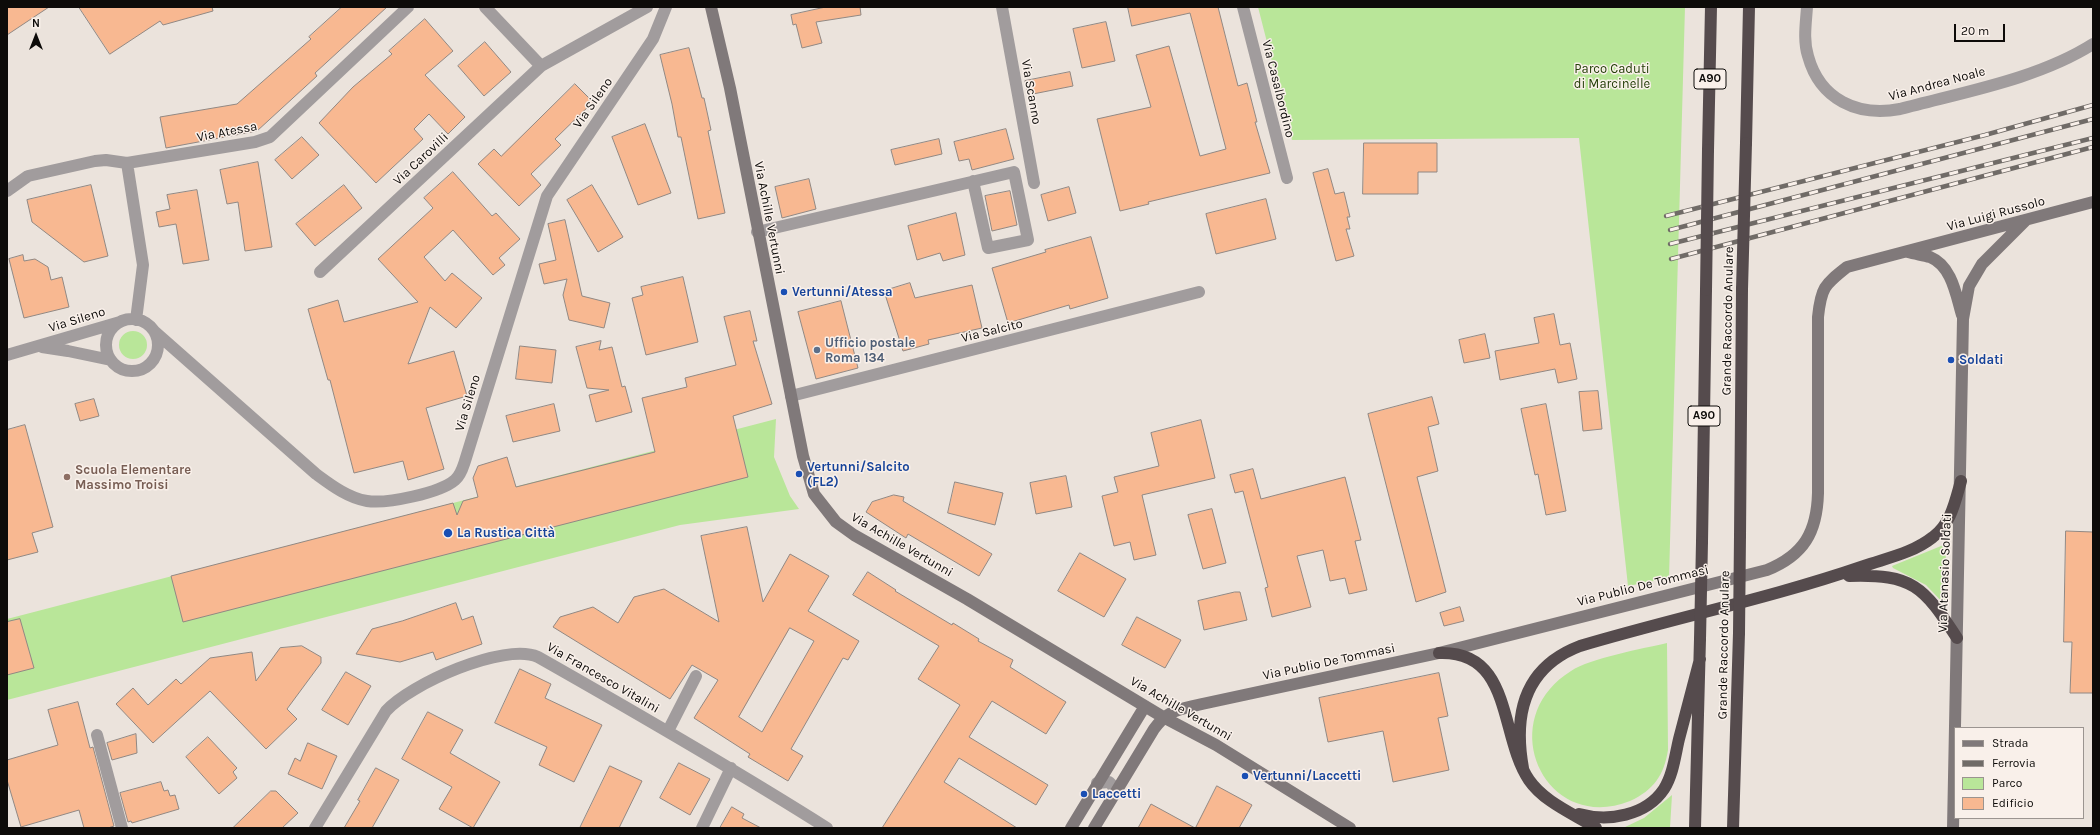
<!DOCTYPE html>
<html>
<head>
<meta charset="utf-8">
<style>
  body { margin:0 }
  #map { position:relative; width:2100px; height:835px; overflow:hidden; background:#ebe3dc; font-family:Karla,sans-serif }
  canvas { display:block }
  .frame { position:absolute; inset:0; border:8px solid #0d0b09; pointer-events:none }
  .legend { position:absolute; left:1954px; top:727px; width:130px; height:92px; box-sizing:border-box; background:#f9f0ea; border:1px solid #9b9490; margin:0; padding:5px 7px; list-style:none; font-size:12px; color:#0d0b09 }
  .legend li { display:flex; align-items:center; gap:8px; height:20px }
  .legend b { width:20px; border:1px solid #9b9490 }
  .north { position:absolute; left:16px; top:16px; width:40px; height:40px; -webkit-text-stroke:3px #f9f0ea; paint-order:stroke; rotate:0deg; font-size:11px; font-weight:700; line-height:16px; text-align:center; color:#0d0b09 }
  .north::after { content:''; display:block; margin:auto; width:14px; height:18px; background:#0d0b09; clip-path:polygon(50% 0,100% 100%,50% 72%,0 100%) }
  .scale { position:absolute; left:1954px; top:24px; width:51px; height:18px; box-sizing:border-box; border:2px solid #0d0b09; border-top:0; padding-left:5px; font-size:12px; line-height:14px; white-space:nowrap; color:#0d0b09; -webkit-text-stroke:3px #f9f0ea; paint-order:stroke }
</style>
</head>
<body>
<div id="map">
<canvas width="2100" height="835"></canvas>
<div class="frame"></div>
<ul class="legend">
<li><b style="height:5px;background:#80797a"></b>Strada</li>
<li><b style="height:5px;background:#706b67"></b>Ferrovia</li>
<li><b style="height:11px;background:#b9e699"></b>Parco</li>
<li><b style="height:11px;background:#f8b891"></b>Edificio</li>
</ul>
<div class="north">N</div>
<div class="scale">20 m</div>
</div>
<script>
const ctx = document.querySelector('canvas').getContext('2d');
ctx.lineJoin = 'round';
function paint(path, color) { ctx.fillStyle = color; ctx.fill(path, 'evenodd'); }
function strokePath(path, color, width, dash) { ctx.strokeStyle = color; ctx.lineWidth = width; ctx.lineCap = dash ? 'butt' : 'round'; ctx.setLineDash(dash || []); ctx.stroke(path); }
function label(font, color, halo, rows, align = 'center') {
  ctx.font = font + ' Karla,sans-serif'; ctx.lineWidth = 3; ctx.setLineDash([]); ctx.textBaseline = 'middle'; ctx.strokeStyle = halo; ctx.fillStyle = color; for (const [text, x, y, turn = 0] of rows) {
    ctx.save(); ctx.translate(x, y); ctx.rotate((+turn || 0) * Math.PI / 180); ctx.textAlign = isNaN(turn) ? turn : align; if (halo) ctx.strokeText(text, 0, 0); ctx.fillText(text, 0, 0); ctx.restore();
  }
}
const green = new Path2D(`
  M1258,7H1685L1669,578L1628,586L1579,138L1292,140Z
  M119 345a14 14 0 1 1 28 0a14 14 0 1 1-28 0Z
  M776,419L774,457L790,496L799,509L680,525L7,700V619Z
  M1946,544L1945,605L1926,585L1893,568L1892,566Z
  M1667,643L1668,750C1664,775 1654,790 1630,801C1545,835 1492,720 1571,671C1591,658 1641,649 1667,643Z
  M1672,795L1670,828H1623L1644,818Z`);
const building = new Path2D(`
  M7,7H49L7,35Z
  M79,7H212L213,11L163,25L160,21L110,54Z
  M342,7H387L315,73L317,76L257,131L166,148L160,117L237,104L311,39L309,37Z
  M826,7H860L861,15L816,22L822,43L802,48L796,24L793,25L791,15Z
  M1128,7H1218L1238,86L1247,83L1257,122H1255L1270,173L1148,202L1149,204L1120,211L1097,119L1151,107L1136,55L1169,46L1200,156L1226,149L1190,13L1132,26Z
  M425,19L453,51L425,75L465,117L448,134L429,114L414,129L423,139L376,183L319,123L353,87L392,54L389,51Z
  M1106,22L1115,61L1082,68L1073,29Z
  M485,42L511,72L484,96L458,66Z
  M689,48L702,98H704L711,130L708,131L725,213L698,219L681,137H678L672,104L660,55Z
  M1070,72L1073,86L1028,95L1025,81Z
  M575,84L593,102L555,139L561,145L531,174L541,185L519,206L478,164L494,149L501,156Z
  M645,124L671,193L638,205L612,137Z
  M1006,129L1014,159L972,170L969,159L959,161L954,142Z
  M302,137L319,155L292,179L275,160Z
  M939,139L942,154L895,165L891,150Z
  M1364,143H1437V172H1418V194H1363Z
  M258,162L272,247L245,251L238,202L227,204L220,170Z
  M1328,169L1335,194L1344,192L1350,217H1347L1350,229H1346L1354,256L1336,261L1313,173Z
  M453,172L492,216L496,213L520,239L499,258L505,265L493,275L453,230L424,257L445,281L452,273L482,298L456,328L430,307L408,364L454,351L467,396L426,408L444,469L408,480L403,461L354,473L330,380H328L308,309L338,300L344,322L418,302L378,259L433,208L424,198Z
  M809,179L816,209L782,218L775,187Z
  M91,185L108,256L84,262L32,222L27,200Z
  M344,185L362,208L315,246L296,224Z
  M592,185L623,237L598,252L567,200Z
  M1069,187L1076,213L1048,221L1041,195Z
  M197,190L209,260L183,264L176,224L159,227L156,212L170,209L167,195Z
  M1010,191L1017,225L992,231L985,196Z
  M1266,199L1276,239L1216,254L1206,214Z
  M956,213L965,255L943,261L940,253L917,260L908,226Z
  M565,220L582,296L610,303L604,328L569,320L563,295L567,279L544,284L539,264L556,260L548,224Z
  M1091,237L1108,298L1070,309L1069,305L1008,323L992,268L1046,252L1045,250Z
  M23,255L24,261L35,259L48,267L51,280L62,277L69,307L24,318L9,259Z
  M683,277L698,342L646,355L632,298L643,295L641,287Z
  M910,283L915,298L972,285L982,328L928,340L929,344L903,351L884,291Z
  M841,301L858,368L816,379L798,312Z
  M750,311L757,341H753L772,404L733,416L748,477L183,622L171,576L453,503L457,515L463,501L478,497L473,478L478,466L507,457L516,487L655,452L642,398L687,387L685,378L736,365L724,317Z
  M1554,314L1560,345L1570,343L1577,379L1558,383L1555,369L1500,380L1495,351L1539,343L1534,318Z
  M1485,334L1490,358L1464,363L1459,340Z
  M601,341L599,350L612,347L622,387L625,386L632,412L596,422L589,395L609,390L587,388L576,347Z
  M520,346L556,350L552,383L516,379Z
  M1598,391L1602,429L1583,431L1579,392Z
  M1432,397L1439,424L1428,427L1438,471L1417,477L1446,592L1416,602L1368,414Z
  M94,399L99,416L80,421L75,404Z
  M554,404L560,431L513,442L506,416Z
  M1546,404L1566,511L1546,515L1538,474L1535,475L1521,409Z
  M1201,420L1215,478L1142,495L1156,555L1134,560L1130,542L1114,546L1102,496L1118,492L1114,477L1159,466L1151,433Z
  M25,425L53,527L32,533L38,552L7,560V430Z
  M1253,469L1261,499L1345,477L1361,540L1355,541L1367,590L1349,594L1345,578L1330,581L1323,550L1297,556L1311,607L1272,617L1265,588L1268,587L1243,491L1235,493L1230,475Z
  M1066,476L1072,507L1036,514L1030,483Z
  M955,482L1003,493L995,525L948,513Z
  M894,495L904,497L903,501L992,554L979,576L908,534L906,538L866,512L872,502Z
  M1212,509L1226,563L1203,569L1188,515Z
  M747,527L763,602L790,554L829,576L808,611L859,641L848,660L843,658L791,749L803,756L788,781L748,757L750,754L694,718L718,680L692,665L670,699L553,627L560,617L593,607L618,623L634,597L664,589L719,622L701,536ZM790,628L814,641L762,732L739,717Z
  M2066,531L2093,532V693H2070L2072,642H2064Z
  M1080,553L1126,579L1104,617L1058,591Z
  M868,572L896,590L895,591L952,625L953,623L979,639L978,641L1013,660L1010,667L1066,702L1046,734L992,701L969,737L1048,785L1036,805L959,758L944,782L1017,828H882L960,705L918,679L939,646L853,595Z
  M1235,592H1240L1247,620L1204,630L1198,601Z
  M456,603L462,620L473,616L482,644L436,660L433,652L400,662L356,654L372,629L402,621Z
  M1460,607L1464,621L1444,626L1440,613Z
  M1137,617L1181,640L1165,668L1122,645Z
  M20,619L34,668L7,675V622Z
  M302,646L321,657V663L287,709L297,719L266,749L210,691L153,743L116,704L133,688L148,705L176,679L181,684L210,658L252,652L256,681L280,648Z
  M520,669L551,684L545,698L602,725L574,782L539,765L547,747L495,723Z
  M346,672L371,686L348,725L322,710Z
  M1439,673L1448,716L1438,718L1449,770L1393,782L1383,731L1328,742L1319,698Z
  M78,702L90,748L93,747L114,826L108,828H84L79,810L21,827L7,780V760L58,745L48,710Z
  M428,712L463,730L450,753L500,782L473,828L439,809L452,787L402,759Z
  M136,734L137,753L112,760L107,743Z
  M208,737L237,768L233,772L237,778L219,794L186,757Z
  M308,743L337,756L322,789L288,774L295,758L300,761Z
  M679,763L710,779L690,815L660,798Z
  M610,766L642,781L619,828H580Z
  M376,768L399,780L372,828H344L360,801L358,800Z
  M161,782L164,791L168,790L170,796L175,795L179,809L132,823L131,821L128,822L120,793Z
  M1217,786L1252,805L1239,828H1138L1151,804L1195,828Z
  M271,791H276L298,813L282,828H233Z
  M732,807L744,814L742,818L761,828H720Z`);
const street = new Path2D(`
  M485,7L541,66
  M1002,7L1034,183
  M1243,7L1287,178
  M1807,7C1806,23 1803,40 1808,56C1820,100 1858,117 1900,109C1963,92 2038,79 2093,44
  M127,163L143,265L136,320
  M7,191L28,176L95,161L106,160L127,163L255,142L270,137L408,7
  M757,232L1014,172L1028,240L988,248L973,181
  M320,272L541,66L647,7
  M106 345a26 26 0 1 1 52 0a26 26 0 1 1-52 0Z
  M154,331L316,474C331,485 348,498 367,501C387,504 440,493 455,480C461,475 463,467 465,461L547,196L653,39L666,7
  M42,347L68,351L111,360
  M7,355L120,322
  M791,396L1199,292
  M668,731L696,676
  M97,735L122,828
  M1097,783L1109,782L1113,786L1115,794
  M315,828L386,711C410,684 504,642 538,657C635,712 732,768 827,828
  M702,828L731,768`);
const secondary = new Path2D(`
  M711,7L730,88L803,456L814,494L836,522L854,535L967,599L1163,717L1216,745L1350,828
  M1908,252C1915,254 1923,255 1930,257C1952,266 1956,295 1962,315
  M1071,828L1145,706
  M1094,828L1154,729C1169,709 1178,710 1202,704L1439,653L1767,570C1804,555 1817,532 1818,493V317C1821,288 1824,285 1847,267L2093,202
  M1953,828L1963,319L1969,286L1982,264L2025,221`);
const highway = new Path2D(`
  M1746,143L1749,7
  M1708,150L1711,7
  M1740,536L1742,289
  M1702,542L1706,290
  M1849,576C1913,574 1923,586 1957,638
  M1439,653C1513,650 1499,736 1529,780C1544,802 1574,814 1596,828
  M1523,768C1513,713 1525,667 1580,646C1674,618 1771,598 1864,566C1887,558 1913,553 1933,537C1951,524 1955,502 1961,481
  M1579,814C1608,822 1646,816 1664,789C1673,775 1675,756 1679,739C1686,713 1693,686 1700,659
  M1695,828L1700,639
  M1733,828L1739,633`);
const rail = new Path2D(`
  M1666,216L1985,135L2093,105
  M1670,230L2093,119
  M1670,244L2093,138
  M1671,259L2093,147`);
const highwayBridge = new Path2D(`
  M1742,289L1746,143
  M1706,290L1708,150
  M1739,633L1740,536
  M1700,639L1702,542`);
const markers = [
  [784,292,4,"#1a4fb4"],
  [817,350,4,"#5c6f8a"],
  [1951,360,4,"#1a4fb4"],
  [799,474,4,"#1a4fb4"],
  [67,477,4,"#8d6e63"],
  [448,533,5,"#1a4fb4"],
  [1245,776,4,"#1a4fb4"],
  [1084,794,4,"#1a4fb4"]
];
const shields = [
  [1710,79,32],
  [1704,416,32]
];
const shieldNames = [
  ["A90",1710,79],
  ["A90",1704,416]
];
const parkNames = [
  ["Parco Caduti",1612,69],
  ["di Marcinelle",1612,84]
];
const streetNames = [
  ["Via Andrea Noale",1937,84,-15],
  ["Via Casalbordino",1278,89,76],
  ["Via Scanno",1031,92,80],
  ["Via Sileno",593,103,-55],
  ["Via Atessa",227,132,-11],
  ["Via Carovilli",421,159,-43],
  ["Via Luigi Russolo",1996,214,-15],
  ["Via Achille Vertunni",769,218,79],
  ["Via Sileno",77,320,-17],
  ["Grande Raccordo Anulare",1728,321,-89],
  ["Via Salcito",992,331,-14],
  ["Via Sileno",468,403,-73],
  ["Via Achille Vertunni",902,545,30],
  ["Via Atanasio Soldati",1945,573,-88],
  ["Via Publio De Tommasi",1643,586,-14],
  ["Grande Raccordo Anulare",1724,645,-89],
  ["Via Publio De Tommasi",1329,662,-12],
  ["Via Francesco Vitalini",603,678,30],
  ["Via Achille Vertunni",1181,709,30]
];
const transitNames = [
  ["Vertunni/Atessa",792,292],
  ["Soldati",1959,360],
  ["Vertunni/Salcito",807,467],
  ["(FL2)",807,482],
  ["La Rustica Città",457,533],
  ["Vertunni/Laccetti",1253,776],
  ["Laccetti",1092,794]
];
const serviceNames = [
  ["Ufficio postale",825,343],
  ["Roma 134",825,358]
];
const educationNames = [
  ["Scuola Elementare",75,470],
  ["Massimo Troisi",75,485]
];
paint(green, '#b9e699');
paint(building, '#f8b891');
strokePath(building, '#918883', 1);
strokePath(street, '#a19c9d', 12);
strokePath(secondary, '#80797a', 12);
strokePath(highway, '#554b4d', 12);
strokePath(rail, '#706b67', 4.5);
strokePath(rail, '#f9f0ea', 3, [9]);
strokePath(highwayBridge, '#554b4d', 12);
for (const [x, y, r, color] of markers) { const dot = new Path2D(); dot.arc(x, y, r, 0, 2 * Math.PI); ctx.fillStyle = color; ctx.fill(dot); strokePath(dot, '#f9f0ea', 1.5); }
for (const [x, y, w] of shields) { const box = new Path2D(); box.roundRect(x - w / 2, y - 10, w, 20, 3); ctx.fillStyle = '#f9f0ea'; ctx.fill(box); strokePath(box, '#0d0b09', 1); }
label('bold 12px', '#0d0b09', null, shieldNames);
label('13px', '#243f08', '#f9f0ea', parkNames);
label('13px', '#0d0b09', '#f9f0ea', streetNames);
label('bold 13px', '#164399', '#f9f0ea', transitNames, 'left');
label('bold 13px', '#4e5e75', '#f9f0ea', serviceNames, 'left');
label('bold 13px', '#785e54', '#f9f0ea', educationNames, 'left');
</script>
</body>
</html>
